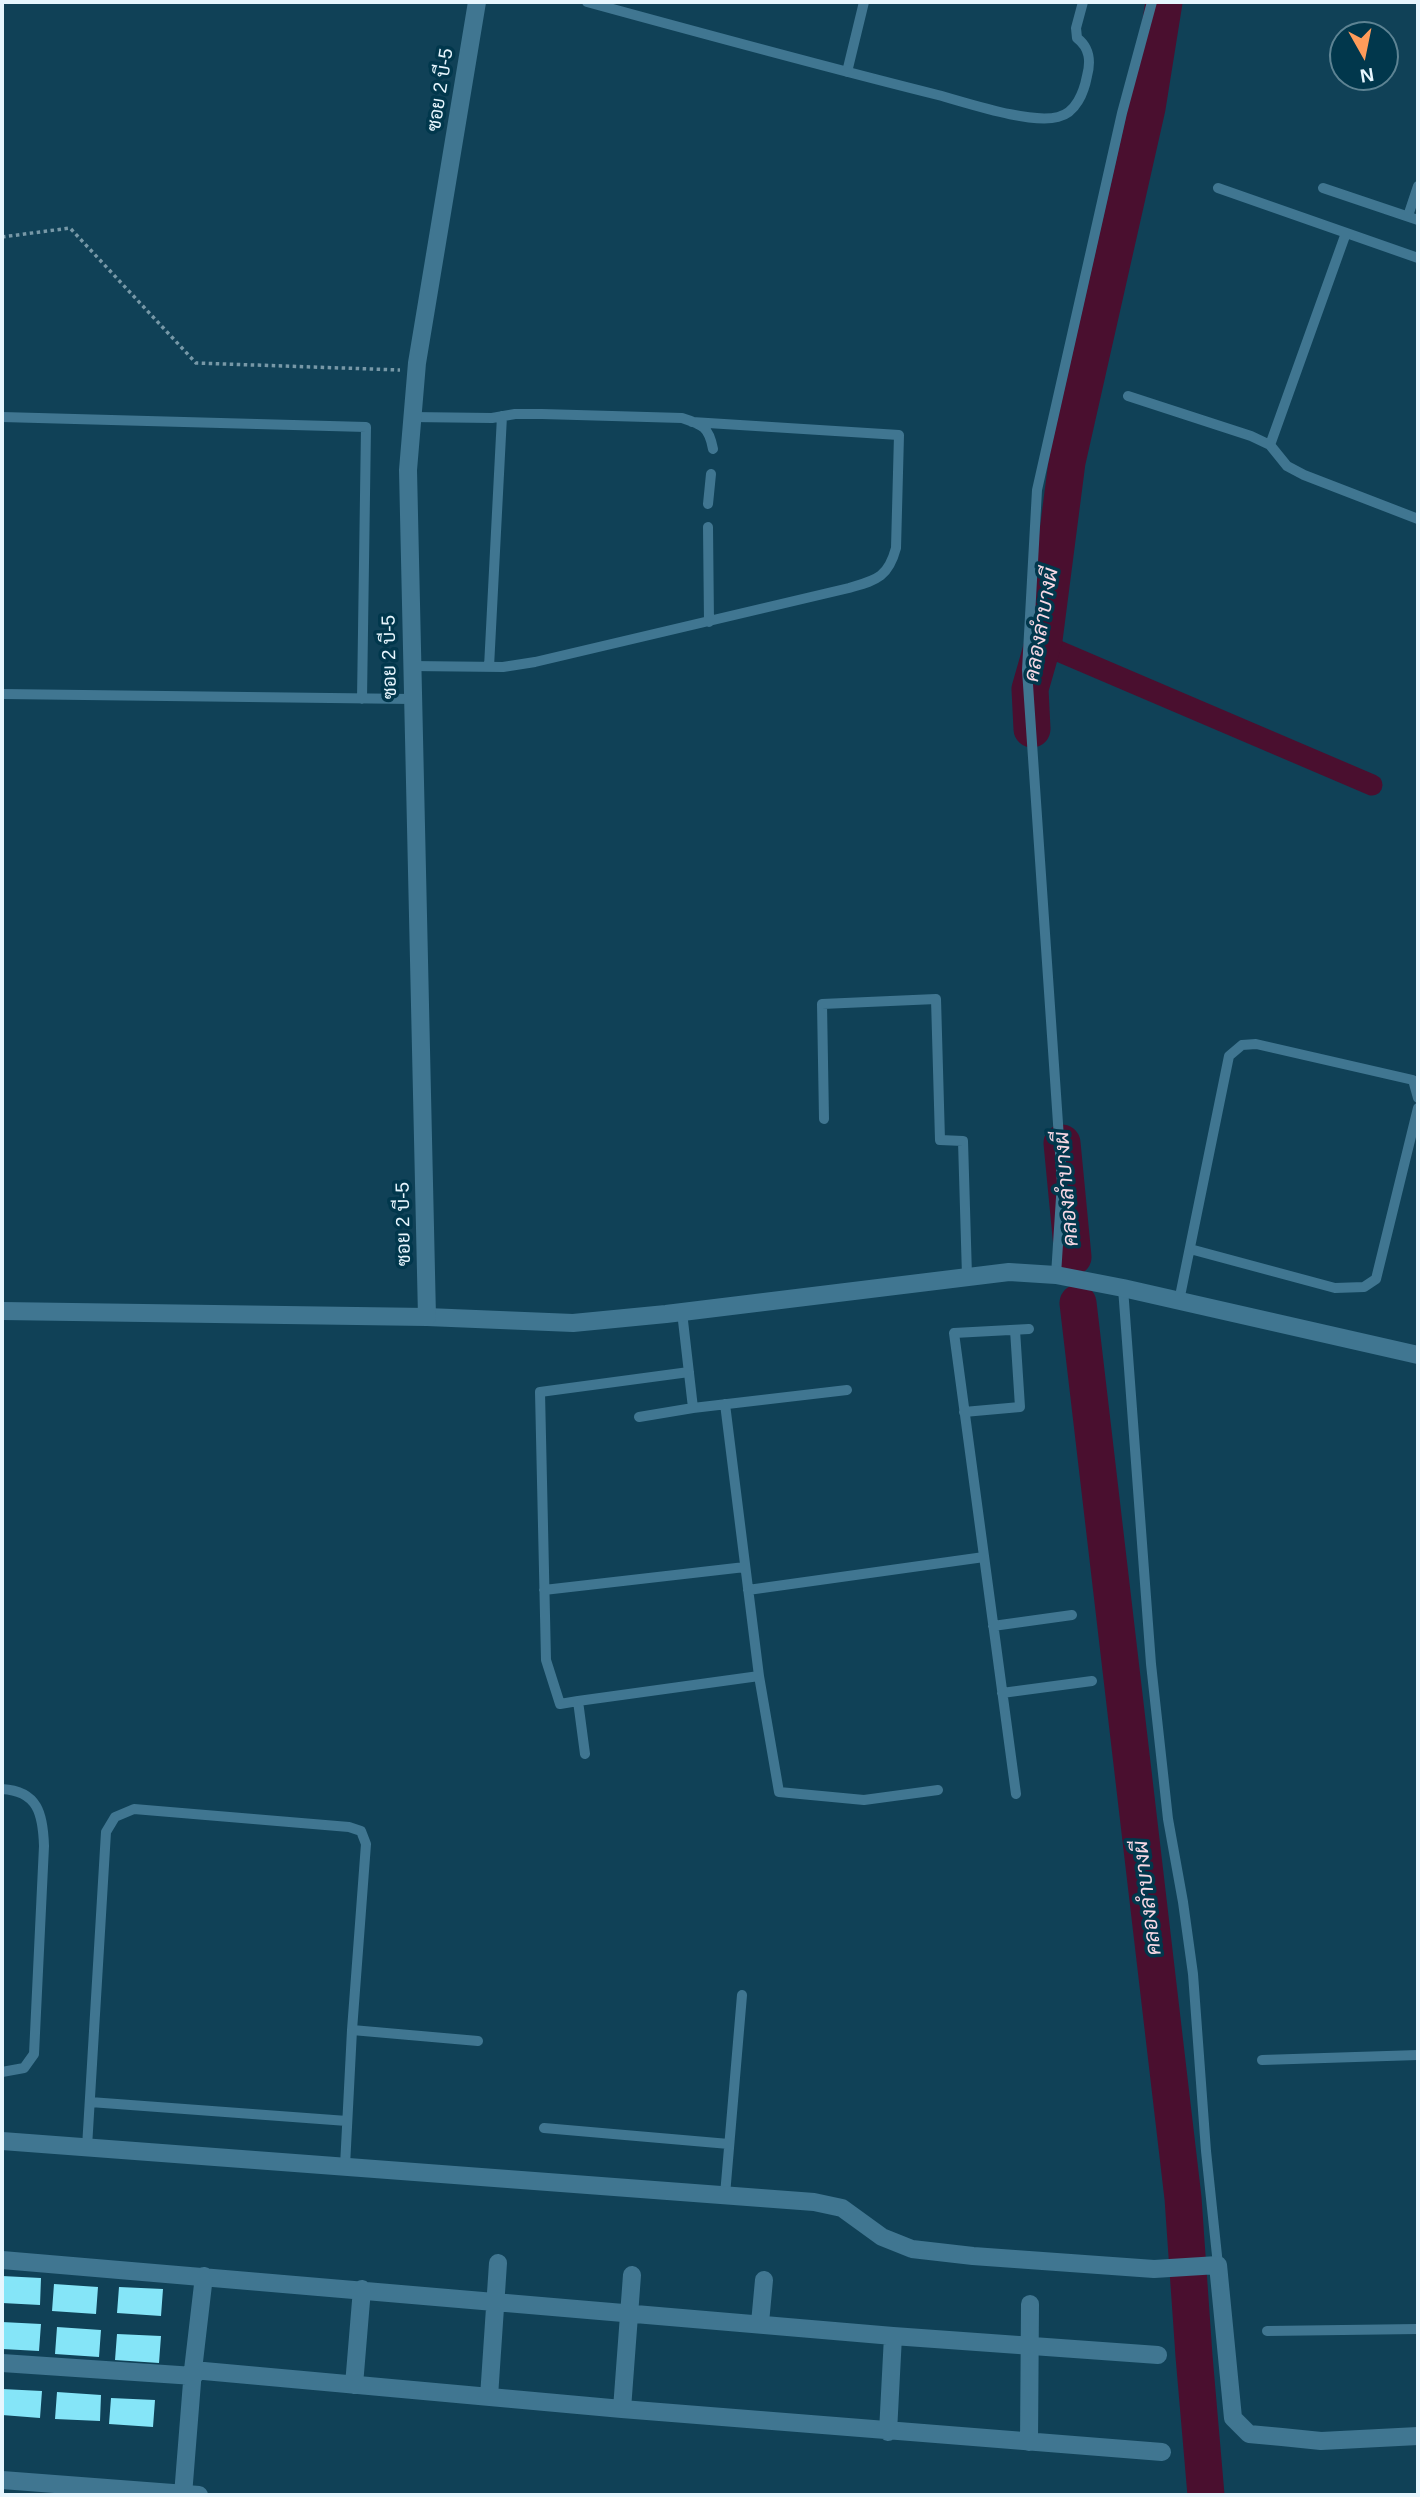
<!DOCTYPE html>
<html>
<head>
<meta charset="utf-8">
<style>
  body { margin:0 }
  #map { position:relative; width:1420px; height:2497px; overflow:hidden; background:#104157; font-family:Arial,sans-serif }
  canvas { display:block }
  .frame { position:absolute; inset:0; border:4px solid #e7f6fe; pointer-events:none }
  .north { position:absolute; left:1329px; top:21px; width:70px; height:70px; box-sizing:border-box; background:#01374c; border:2px solid #5d8393; border-radius:50%; rotate:171deg; font-size:19px; font-weight:700; line-height:28px; text-align:center; color:#e7f6fe }
  .north::after { content:''; display:block; margin:auto; width:24px; height:32px; background:#ff9b5a; clip-path:polygon(50% 0,100% 100%,50% 72%,0 100%) }
</style>
</head>
<body>
<div id="map">
<canvas width="1420" height="2497"></canvas>
<div class="frame"></div>
<div class="north">N</div>
</div>
<script>
const ctx = document.querySelector('canvas').getContext('2d');
ctx.lineJoin = 'round';
function strokePath(path, color, width, dash) { ctx.strokeStyle = color; ctx.lineWidth = width; ctx.lineCap = dash ? 'butt' : 'round'; ctx.setLineDash(dash || []); ctx.stroke(path); }
function paint(path, color) { ctx.fillStyle = color; ctx.fill(path, 'evenodd'); }
function label(font, color, halo, rows, align = 'center') {
  ctx.font = font + ' Arial,Sarabun,sans-serif'; ctx.lineWidth = 7; ctx.setLineDash([]); ctx.textBaseline = 'middle'; ctx.strokeStyle = halo; ctx.fillStyle = color; for (const [text, x, y, turn = 0] of rows) {
    ctx.save(); ctx.translate(x, y); ctx.rotate((+turn || 0) * Math.PI / 180); ctx.textAlign = isNaN(turn) ? turn : align; if (halo) ctx.strokeText(text, 0, 0); ctx.fillText(text, 0, 0); ctx.restore();
  }
}
const canal = new Path2D(`
  M1044,640L1056,650L1372,785`);
const river = new Path2D(`
  M1032,729L1030,689L1044,640L1067,462L1147,108L1164,2
  M1062,1143L1073,1257
  M1078,1303L1183,2198L1194,2356L1206,2495`);
const building = new Path2D(`
  M2,2276L41,2278L40,2305L2,2303Z
  M54,2284L98,2287L96,2314L52,2311Z
  M119,2287L163,2289L161,2316L117,2313Z
  M2,2322L41,2324L39,2351L2,2349Z
  M57,2327L101,2330L99,2357L55,2354Z
  M117,2334L161,2336L159,2363L115,2360Z
  M2,2389L42,2391L40,2418L2,2415Z
  M57,2392L101,2395L100,2421L55,2419Z
  M111,2398L155,2400L153,2427L109,2424Z`);
const path = new Path2D(`
  M2,237L70,228L196,363L400,370`);
const service = new Path2D(`
  M587,2C704,34 821,66 938,95C968,103 1029,124 1058,117C1076,113 1084,92 1087,76C1091,61 1090,48 1077,38L1076,28L1083,2
  M847,72L864,2
  M1218,188L1418,258
  M1323,188L1418,220
  M1408,216L1418,186
  M1128,396L1251,436L1270,445L1287,466L1304,475L1418,519
  M2,417L366,427L362,699
  M411,417L492,418L515,414H542L682,418C703,425 709,427 713,449
  M1270,445L1346,233
  M708,504L711,474
  M708,527L709,622
  M411,666L503,667L535,662L849,588C876,580 888,578 896,548L899,435L692,422
  M489,667L502,416
  M2,694L412,699
  M824,1119L822,1004L936,999L940,1140L963,1141L967,1276
  M1190,1249L1335,1288L1364,1287L1376,1279L1418,1108
  M1056,1275L1062,1182L1027,670L1037,490L1122,113L1152,2
  M1123,1288L1151,1664L1168,1819L1183,1902L1193,1974L1206,2151L1218,2265
  M1179,1301L1229,1056L1242,1045L1256,1044L1413,1080L1418,1098
  M682,1312L693,1408
  M725,1404L759,1676L779,1792L864,1800L938,1790
  M964,1412L1020,1407L1015,1330
  M639,1417L693,1408L847,1390
  M544,1590L745,1567
  M748,1590L984,1557
  M993,1626L1072,1615
  M1002,1693L1092,1681
  M578,1701L759,1676
  M585,1754L578,1701L560,1704L546,1660L540,1392L689,1372
  M2,1789C38,1791 43,1814 44,1846L34,2054L24,2068L2,2072
  M1016,1794L954,1333L1029,1329
  M352,2030L478,2041
  M1262,2060L1418,2055
  M90,2102L347,2121
  M544,2128L729,2144
  M87,2147L106,1832L115,1817L134,1809L349,1827L361,1831L366,1844L352,2030L345,2166
  M725,2195L742,1995
  M1267,2331L1418,2329`);
const minor = new Path2D(`
  M427,1317L573,1323L666,1314L1009,1272L1056,1275L1123,1288L1418,1355
  M2,2141L814,2202L842,2208L882,2237L912,2249L973,2256L1154,2269L1218,2265L1233,2418L1249,2434L1282,2437L1321,2441L1418,2436
  M2,2260L893,2336L1158,2355
  M760,2323L764,2280
  M2,2363L194,2376
  M193,2370L622,2409L1162,2452
  M354,2385L362,2289
  M489,2397L498,2263
  M622,2409L632,2275
  M888,2432L893,2336
  M1029,2442L1030,2304
  M2,2480L199,2495
  M183,2495L193,2370L204,2276`);
const tertiary = new Path2D(`
  M2,1311L427,1317L408,470L417,363L477,2`);
const streetNames = [
  ["ซอย 2 บี-5",441,90,-81],
  ["ซอย 2 บี-5",390,657,-91],
  ["ซอย 2 บี-5",404,1224,-91]
];
const waterNames = [
  ["คลองลำบางผี",1042,625,-80],
  ["คลองลำบางผี",1067,1189,-95],
  ["คลองลำบางผี",1148,1898,-97]
];
strokePath(canal, '#4a0f2f', 21);
strokePath(river, '#4a0f2f', 37);
paint(building, '#85e5f8');
strokePath(path, '#7798a7', 3.5, [3.5, 3.5]);
strokePath(service, '#407691', 10);
strokePath(minor, '#407691', 18);
strokePath(tertiary, '#407691', 18);
label('19px', '#e7f6fe', '#01374c', streetNames);
label('italic 21px', '#f7d8e4', '#01374c', waterNames);
</script>
</body>
</html>
